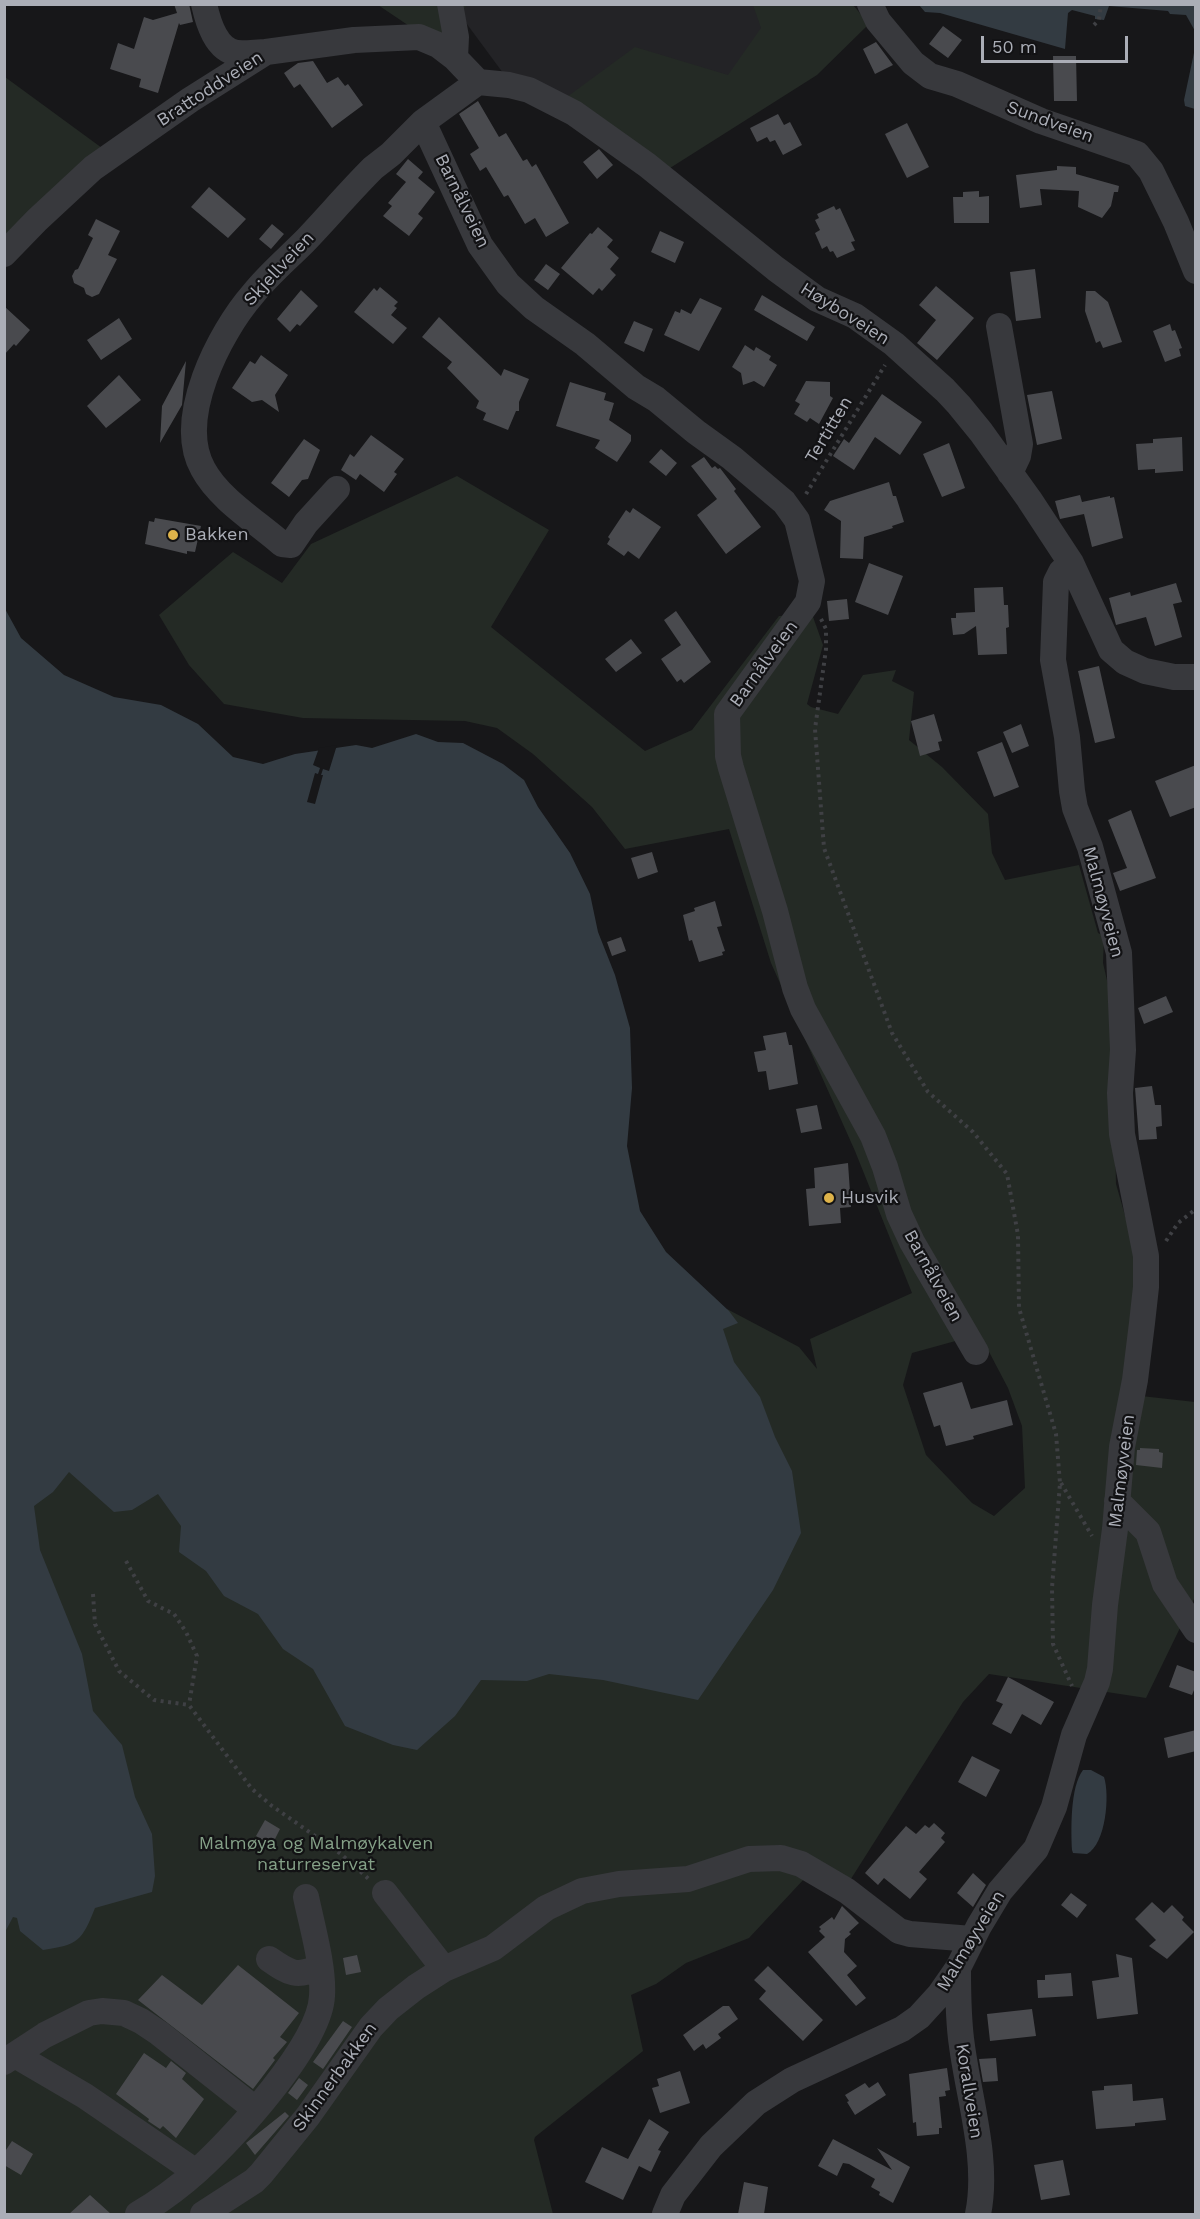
<!DOCTYPE html>
<html>
<head>
<meta charset="utf-8">
<style>
  body { margin:0 }
  #map { position:relative; width:1200px; height:2219px; overflow:hidden; background:#171719; font-family:"Work Sans",sans-serif }
  canvas { display:block }
  .frame { position:absolute; inset:0; border:6px solid #abaeb7; pointer-events:none }
  .scale { position:absolute; left:981px; top:36px; width:147px; height:27px; box-sizing:border-box; border:3px solid #abaeb7; border-top:0; padding-left:8px; font-size:18px; line-height:21px; white-space:nowrap; color:#abaeb7; -webkit-text-stroke:4px #121214; paint-order:stroke }
</style>
</head>
<body>
<div id="map">
<canvas width="1200" height="2219"></canvas>
<div class="frame"></div>
<div class="scale">50 m</div>
</div>
<script>
const ctx = document.querySelector('canvas').getContext('2d');
ctx.lineJoin = 'round';
function paint(path, color) { ctx.fillStyle = color; ctx.fill(path, 'evenodd'); }
function strokePath(path, color, width, dash) { ctx.strokeStyle = color; ctx.lineWidth = width; ctx.lineCap = dash ? 'butt' : 'round'; ctx.setLineDash(dash || []); ctx.stroke(path); }
function label(font, color, halo, rows, align = 'center') {
  ctx.font = font + ' "Work Sans",sans-serif'; ctx.lineWidth = 4.5; ctx.setLineDash([]); ctx.textBaseline = 'middle'; ctx.strokeStyle = halo; ctx.fillStyle = color; for (const [text, x, y, turn = 0] of rows) {
    ctx.save(); ctx.translate(x, y); ctx.rotate((+turn || 0) * Math.PI / 180); ctx.textAlign = isNaN(turn) ? turn : align; if (halo) ctx.strokeText(text, 0, 0); ctx.fillText(text, 0, 0); ctx.restore();
  }
}
const built = new Path2D(`
  M459,4L804,5L659,168L503,73L458,12Z`);
const green = new Path2D(`
  M378,5H467L436,44Z
  M753,5H853L869,24L817,75L659,175L556,105L635,47L728,75L761,28Z
  M5,77L102,148L5,241Z
  M457,476L549,530L491,627L645,751L692,730L779,616L812,614L823,645L807,704L811,707L838,714L863,675L896,670L892,681L914,692L909,740L942,767L988,814L992,853L1005,880L1079,865L1098,933L1104,936L1103,963L1112,1002L1116,1184L1136,1254L1135,1293L1123,1394L1195,1402V1597L1146,1698L989,1674L963,1702L849,1882L805,1878L749,1938L686,1963L656,1984L631,1995L643,2051L535,2137L534,2140L553,2214H5V1359L727,1309L799,1347L817,1369L810,1339L912,1293L855,1151L771,963L729,829L625,849L592,807L533,754L497,728L465,721L303,718L224,704L189,665L159,615L233,552L282,583L311,544ZM970,1337L987,1348L1008,1388L1022,1426L1025,1488L994,1516L972,1503L926,1455L903,1385L912,1353Z`);
const water = new Path2D(`
  M919,5H1195V31L1186,15L1170,14L1168,11L1109,6L1104,20L1095,19V16L1072,10L1068,13L1065,49L940,13L925,12Z
  M1195,48V109L1185,106L1184,100Z
  M4,607L21,638L64,675L114,697L161,705L198,724L233,757L263,764L295,754L356,745L372,748L416,734L438,742L463,743L503,764L524,780L538,807L570,853L590,894L598,932L615,975L630,1028L632,1088L627,1146L640,1211L666,1252L729,1311L738,1323L723,1329L734,1362L760,1397L775,1437L792,1471L801,1533L773,1590L698,1700L603,1680L549,1674L527,1681L481,1680L455,1716L417,1750L393,1745L345,1726L313,1669L283,1649L258,1614L224,1596L206,1571L179,1552L181,1526L158,1494L132,1510L114,1512L69,1472L53,1492L34,1506L40,1550L82,1654L93,1711L122,1745L135,1797L152,1834L155,1876L152,1892L95,1908C82,1941 78,1945 43,1950L20,1931L17,1918L13,1917L4,1934Z
  M1083,1770H1091L1104,1777C1110,1795 1106,1844 1087,1854L1073,1853L1072,1850C1071,1830 1070,1787 1083,1770Z`);
const pier = new Path2D(`
  M337,745L329,771L323,769L321,775H323L315,804L307,802L315,773L318,774L320,768L313,765L319,748Z`);
const building = new Path2D(`
  M174,4H189L193,22L180,25L179,23L158,93L139,87L141,79L110,69L118,43L134,49L144,17L153,20L177,13Z
  M943,26L962,40L948,58L929,44Z
  M876,42L893,65L875,74L863,49Z
  M1053,56H1076L1077,101H1054Z
  M313,61L327,83L338,77L345,86L348,84L363,105L332,128L300,84L294,88L284,73L298,63Z
  M478,101L499,137L506,133L523,161L527,159L532,167L536,164L569,223L546,237L535,218L525,224L508,195L504,197L486,167L480,171L470,154L479,148L459,114Z
  M778,114L784,125L790,122L802,145L783,155L775,140L770,142L767,137L757,142L750,128Z
  M907,123L929,167L907,178L885,134Z
  M599,149L613,165L597,179L583,162Z
  M408,159L423,172L418,178L435,192L418,214L423,218L409,236L383,216L392,206L388,203L406,182L396,174Z
  M1057,166L1076,167V174L1119,186L1118,192H1114L1111,206L1102,218L1078,207L1079,191L1040,189L1042,205L1020,208L1016,175L1057,170Z
  M209,187L246,219L228,238L191,207Z
  M979,191V197L989,196V223H954L953,197H963V192Z
  M834,206L836,210L840,208L855,241L851,242L855,250L837,258L833,251L830,252L827,246L822,249L815,233L820,230L815,220L819,218L817,214Z
  M96,219L120,231L108,255L117,259L99,294L92,297L86,294L84,288L74,283L72,276L75,270L78,269L93,238L88,235Z
  M272,224L284,234L271,249L259,239Z
  M598,227L613,240L607,247L619,258L610,269L616,275L602,291L599,288L593,295L561,268L590,233L592,234Z
  M660,231L684,242L675,263L651,252Z
  M546,264L560,274L548,290L534,280Z
  M1035,269L1041,318L1016,321L1010,272Z
  M936,286L974,318L937,360L917,343L936,320L919,305Z
  M380,287L398,302L394,306L397,308L391,315L407,328L393,344L354,312L374,288L377,291Z
  M301,290L318,306L300,326L297,324L290,332L277,319Z
  M1086,291H1095L1108,302L1122,342L1103,348L1100,341L1096,343L1085,311Z
  M762,295L815,327L807,341L754,310Z
  M700,298L722,308L699,351L664,335L675,311L680,313L681,309L691,314Z
  M4,306L30,330L16,346L14,344L4,355Z
  M439,317L501,376L504,369L529,379L519,402V411H516L508,430L483,420L486,413L476,408L479,401L447,368L452,362L422,337Z
  M119,318L132,339L101,360L87,340Z
  M634,321L653,329L644,352L624,343Z
  M1170,324L1172,331L1175,330L1182,348L1179,349L1181,356L1165,362L1153,331Z
  M745,345L754,351L756,347L771,356L769,360L777,365L764,387L754,381L743,385L741,373L732,367Z
  M261,355L288,375L275,395L279,412L262,400L252,402L232,388L250,361L255,364Z
  M186,361L182,405L160,443L162,406Z
  M119,375L141,400L106,428L87,406Z
  M806,381L830,382V396L833,398L819,424L810,418L807,422L794,414L800,404L795,401Z
  M570,382L606,393L604,400L614,403L609,420L631,435V441L617,462L595,448L600,440L556,426Z
  M1052,391L1062,439L1037,445L1027,395Z
  M882,394L922,422L900,455L875,437L854,470L833,456L844,439L849,443Z
  M371,435L404,459L394,472L397,474L384,492L360,474L356,480L341,470L350,454L354,457Z
  M1182,437L1183,471L1155,473V469L1138,470L1136,444L1153,443V439Z
  M304,439L320,450L308,479L302,480L289,497L271,483Z
  M949,443L965,488L942,497L923,454Z
  M661,449L677,463L666,476L649,462Z
  M704,457L712,468L715,466L718,469L720,468L736,489L734,491L761,527L726,554L697,515L717,499L691,466Z
  M889,482L893,496H896L904,522L892,526L893,528L864,537L863,559L840,558L841,521L824,510L830,501Z
  M1080,495L1082,502L1110,496V498L1114,497L1123,538L1092,547L1084,514L1060,519L1055,501Z
  M633,508L661,527L639,559L628,551L624,556L607,544L610,539L608,537L626,510L630,513Z
  M155,518L201,526L195,552L187,551V554L145,544L149,521L154,522Z
  M869,563L903,576L888,615L855,602Z
  M1176,583L1182,602L1173,604L1182,637L1155,646L1146,617L1116,625L1109,598L1130,592L1131,596Z
  M1003,587L1004,605H1008L1009,627L1006,628L1007,654L978,655L976,626L964,634L953,635L951,618H956V613L975,612L974,588Z
  M847,599L849,619L829,621L827,601Z
  M676,611L711,662L684,683L681,679L677,682L661,659L681,645L664,620Z
  M631,639L642,653L616,672L605,659Z
  M1099,666L1115,738L1095,743L1078,671Z
  M934,714L942,741L938,742L940,750L920,756L911,721Z
  M1021,724L1029,746L1012,753L1003,732Z
  M1002,742L1019,787L994,797L977,752Z
  M1196,765V807L1170,817L1155,781Z
  M1131,810L1156,878L1120,891L1113,873L1127,868L1108,820Z
  M652,852L658,872L638,879L631,858Z
  M715,901L722,926L717,927L725,951L722,952L723,955L699,962L692,940L689,941L683,915L695,911L694,908Z
  M621,937L626,951L612,956L607,942Z
  M1166,996L1173,1012L1144,1024L1138,1008Z
  M786,1032L789,1045H792L798,1084L769,1090L766,1071L758,1072L754,1052L766,1050L763,1036Z
  M1152,1086L1155,1105H1161L1162,1126L1156,1127L1157,1139L1139,1140L1135,1088Z
  M817,1105L822,1129L801,1133L796,1109Z
  M848,1163L851,1207L840,1208L841,1223L809,1226L806,1189L815,1188L814,1168Z
  M962,1382L971,1409L1007,1400L1013,1425L973,1436L974,1439L946,1446L940,1425L934,1427L923,1393Z
  M1140,1448L1159,1449V1452L1163,1453L1162,1468L1136,1465L1137,1450H1140Z
  M1177,1665L1196,1672V1685L1192,1695L1169,1687Z
  M1008,1677L1054,1702L1041,1725L1022,1714L1011,1734L992,1724L1003,1704L996,1701Z
  M1196,1730V1751L1168,1758L1164,1738Z
  M972,1756L1000,1770L986,1797L958,1782Z
  M265,1820L280,1829L272,1845L256,1836Z
  M934,1823L945,1833L941,1838L945,1842L919,1872L927,1879L910,1899L884,1878L878,1885L865,1873L906,1826L916,1834L925,1825L929,1828Z
  M973,1873L986,1885L973,1907L957,1893Z
  M1071,1893L1087,1905L1077,1918L1061,1905Z
  M1152,1902L1164,1913L1172,1905L1184,1917L1182,1920L1194,1932L1167,1959L1149,1946L1156,1940L1135,1919Z
  M842,1906L859,1923L849,1932L851,1934L845,1939L844,1952L857,1966L847,1975L866,1998L856,2006L808,1952L825,1937L819,1931L821,1929L819,1927L832,1917L834,1920Z
  M1116,1954L1132,1958L1138,2014L1097,2019L1092,1981L1119,1977Z
  M357,1955L361,1972L346,1975L343,1958Z
  M238,1965L299,2013L280,2037L287,2042L273,2058L275,2060L253,2089L138,2000L162,1975L202,2005Z
  M768,1966L823,2020L803,2041L759,1999L766,1991L754,1980Z
  M1071,1973L1073,1996L1038,1998L1037,1980H1045V1975Z
  M723,2006H729L738,2019L718,2034L721,2038L706,2049L703,2044L694,2051L683,2035Z
  M1032,2009L1036,2036L990,2041L987,2014Z
  M343,2021L352,2027L323,2069L313,2062Z
  M144,2053L166,2068L171,2061L186,2073L182,2079L204,2099L176,2138L163,2126L160,2129L148,2121L149,2119L116,2094Z
  M996,2058L998,2081L983,2082L979,2059Z
  M947,2068L950,2090L945,2091L946,2096L939,2097L942,2128H939V2134L917,2136L916,2122L913,2123L909,2074Z
  M680,2071L690,2103L660,2113L652,2088L659,2086L657,2079Z
  M299,2078L308,2085L297,2100L288,2093Z
  M878,2082L886,2095L855,2115L847,2102L849,2101L845,2095L865,2083L869,2088Z
  M1132,2084L1133,2101L1163,2098L1166,2120L1135,2123V2126L1096,2129L1092,2091L1104,2090V2086Z
  M285,2112L289,2116L255,2155L246,2143Z
  M649,2119L669,2132L658,2150L661,2151L651,2172L639,2166L623,2200L585,2182L602,2147L628,2159Z
  M833,2139L892,2170L877,2148L910,2167L893,2203L879,2195L880,2192L871,2187L875,2179L849,2164L843,2163L837,2176L818,2166Z
  M12,2141L33,2154L21,2175L4,2165V2153Z
  M1063,2160L1070,2195L1041,2200L1034,2165Z
  M744,2182L768,2187L764,2214H738Z
  M90,2195L111,2214H69Z`);
const path = new Path2D(`
  M1094,25L1099,20L1101,4
  M806,494L885,365
  M821,619L826,629V649L815,729L824,848L892,1033L928,1092L973,1132L1007,1174L1018,1235L1019,1308L1056,1434L1060,1483L1052,1588L1053,1644L1072,1686
  M1166,1241L1178,1223L1196,1209
  M1061,1483L1092,1536
  M126,1561L148,1601L174,1614L186,1632L197,1656L189,1705
  M93,1594L95,1624L119,1671L154,1700L189,1705L252,1789L272,1806L341,1854L371,1881`);
const minor = new Path2D(`
  M204,4C208,22 216,50 237,53C246,54 257,52 266,52
  M450,4L456,37L455,58
  M870,4L878,21L913,63L930,76L957,84L1041,121L1137,154L1151,171L1176,222L1196,271
  M423,122L480,245L508,284L534,308L585,344L636,387L656,399L696,432L732,458L784,502L797,520L812,581L808,602L727,714L728,756L731,768L775,911L795,988L803,1009L873,1136L885,1167L899,1214L912,1242L976,1352
  M4,254L37,220L93,168L190,100L266,52L354,40L419,37L438,45L455,58L478,82L509,85L529,90L574,113L647,165L776,269L817,299L855,316L894,344L945,390L959,405L981,432L1029,499L1071,563L1111,650L1125,662L1145,671L1174,677H1196
  M999,326L1020,444L1018,456L1010,473
  M337,489L306,523L291,545L282,544C257,522 219,499 203,469C175,419 219,333 253,294C268,275 287,259 304,242C327,218 349,192 373,168L391,154L423,122L478,82
  M1117,1501L1148,1532L1165,1584L1196,1630
  M385,1893L444,1969
  M269,1959C289,1973 297,1978 319,1967
  M958,1968C958,1994 958,2020 962,2046C969,2099 989,2161 978,2214
  M15,2055L85,2096L196,2172
  M4,2062L45,2035L89,2013L102,2011L124,2013L141,2021L159,2033L255,2109
  M138,2214C159,2202 178,2188 197,2171C233,2139 320,2044 322,1996C324,1967 312,1926 306,1897
  M203,2214L254,2181L261,2174L308,2116L371,2027L388,2009L416,1987L444,1969L493,1948L546,1908L582,1891L619,1884L688,1879L749,1859L781,1858L801,1864L847,1891L899,1931L910,1934L972,1939
  M665,2214L673,2195L711,2146L756,2103L792,2080L902,2029L919,2017L940,1994L958,1968L979,1926L1000,1891L1036,1849L1054,1807L1074,1735L1097,1682L1100,1669L1105,1605L1115,1529L1122,1447L1135,1380L1142,1323L1146,1287V1256L1122,1134L1120,1093L1123,1050L1119,953L1090,847L1075,808L1072,791L1067,737L1053,660L1056,582L1061,572L1071,563`);
const markers = [
  [173,535,6,"#deb34a"],
  [829,1198,6,"#deb34a"]
];
const streetNames = [
  ["Brattoddveien",210,89,-33],
  ["Sundveien",1050,122,20],
  ["Barnålveien",462,201,64],
  ["Skjellveien",279,269,-47],
  ["Høyboveien",845,314,32],
  ["Tertitten",829,430,-59],
  ["Barnålveien",764,664,-54],
  ["Malmøyveien",1103,902,75],
  ["Barnålveien",933,1276,61],
  ["Malmøyveien",1122,1471,-83],
  ["Malmøyveien",971,1941,-59],
  ["Skinnerbakken",335,2077,-54],
  ["Korallveien",969,2091,81]
];
const poiNames = [
  ["Bakken",185,535],
  ["Husvik",841,1198]
];
const parkNames = [
  ["Malmøya og Malmøykalven",316,1844],
  ["naturreservat",316,1865]
];
paint(built, '#232326');
paint(green, '#242a25');
paint(water, '#333b42');
paint(pier, '#171719');
paint(building, '#494a4e');
strokePath(path, '#3f4044', 4, [3, 4.5]);
strokePath(minor, '#38393d', 26);
for (const [x, y, r, color] of markers) { const dot = new Path2D(); dot.arc(x, y, r, 0, 2 * Math.PI); ctx.fillStyle = color; ctx.fill(dot); strokePath(dot, '#121214', 2); }
label('18px', '#abaeb7', '#121214', streetNames);
label('18px', '#abaeb7', '#121214', poiNames, 'left');
label('18px', '#84a087', '#121214', parkNames);
</script>
</body>
</html>
